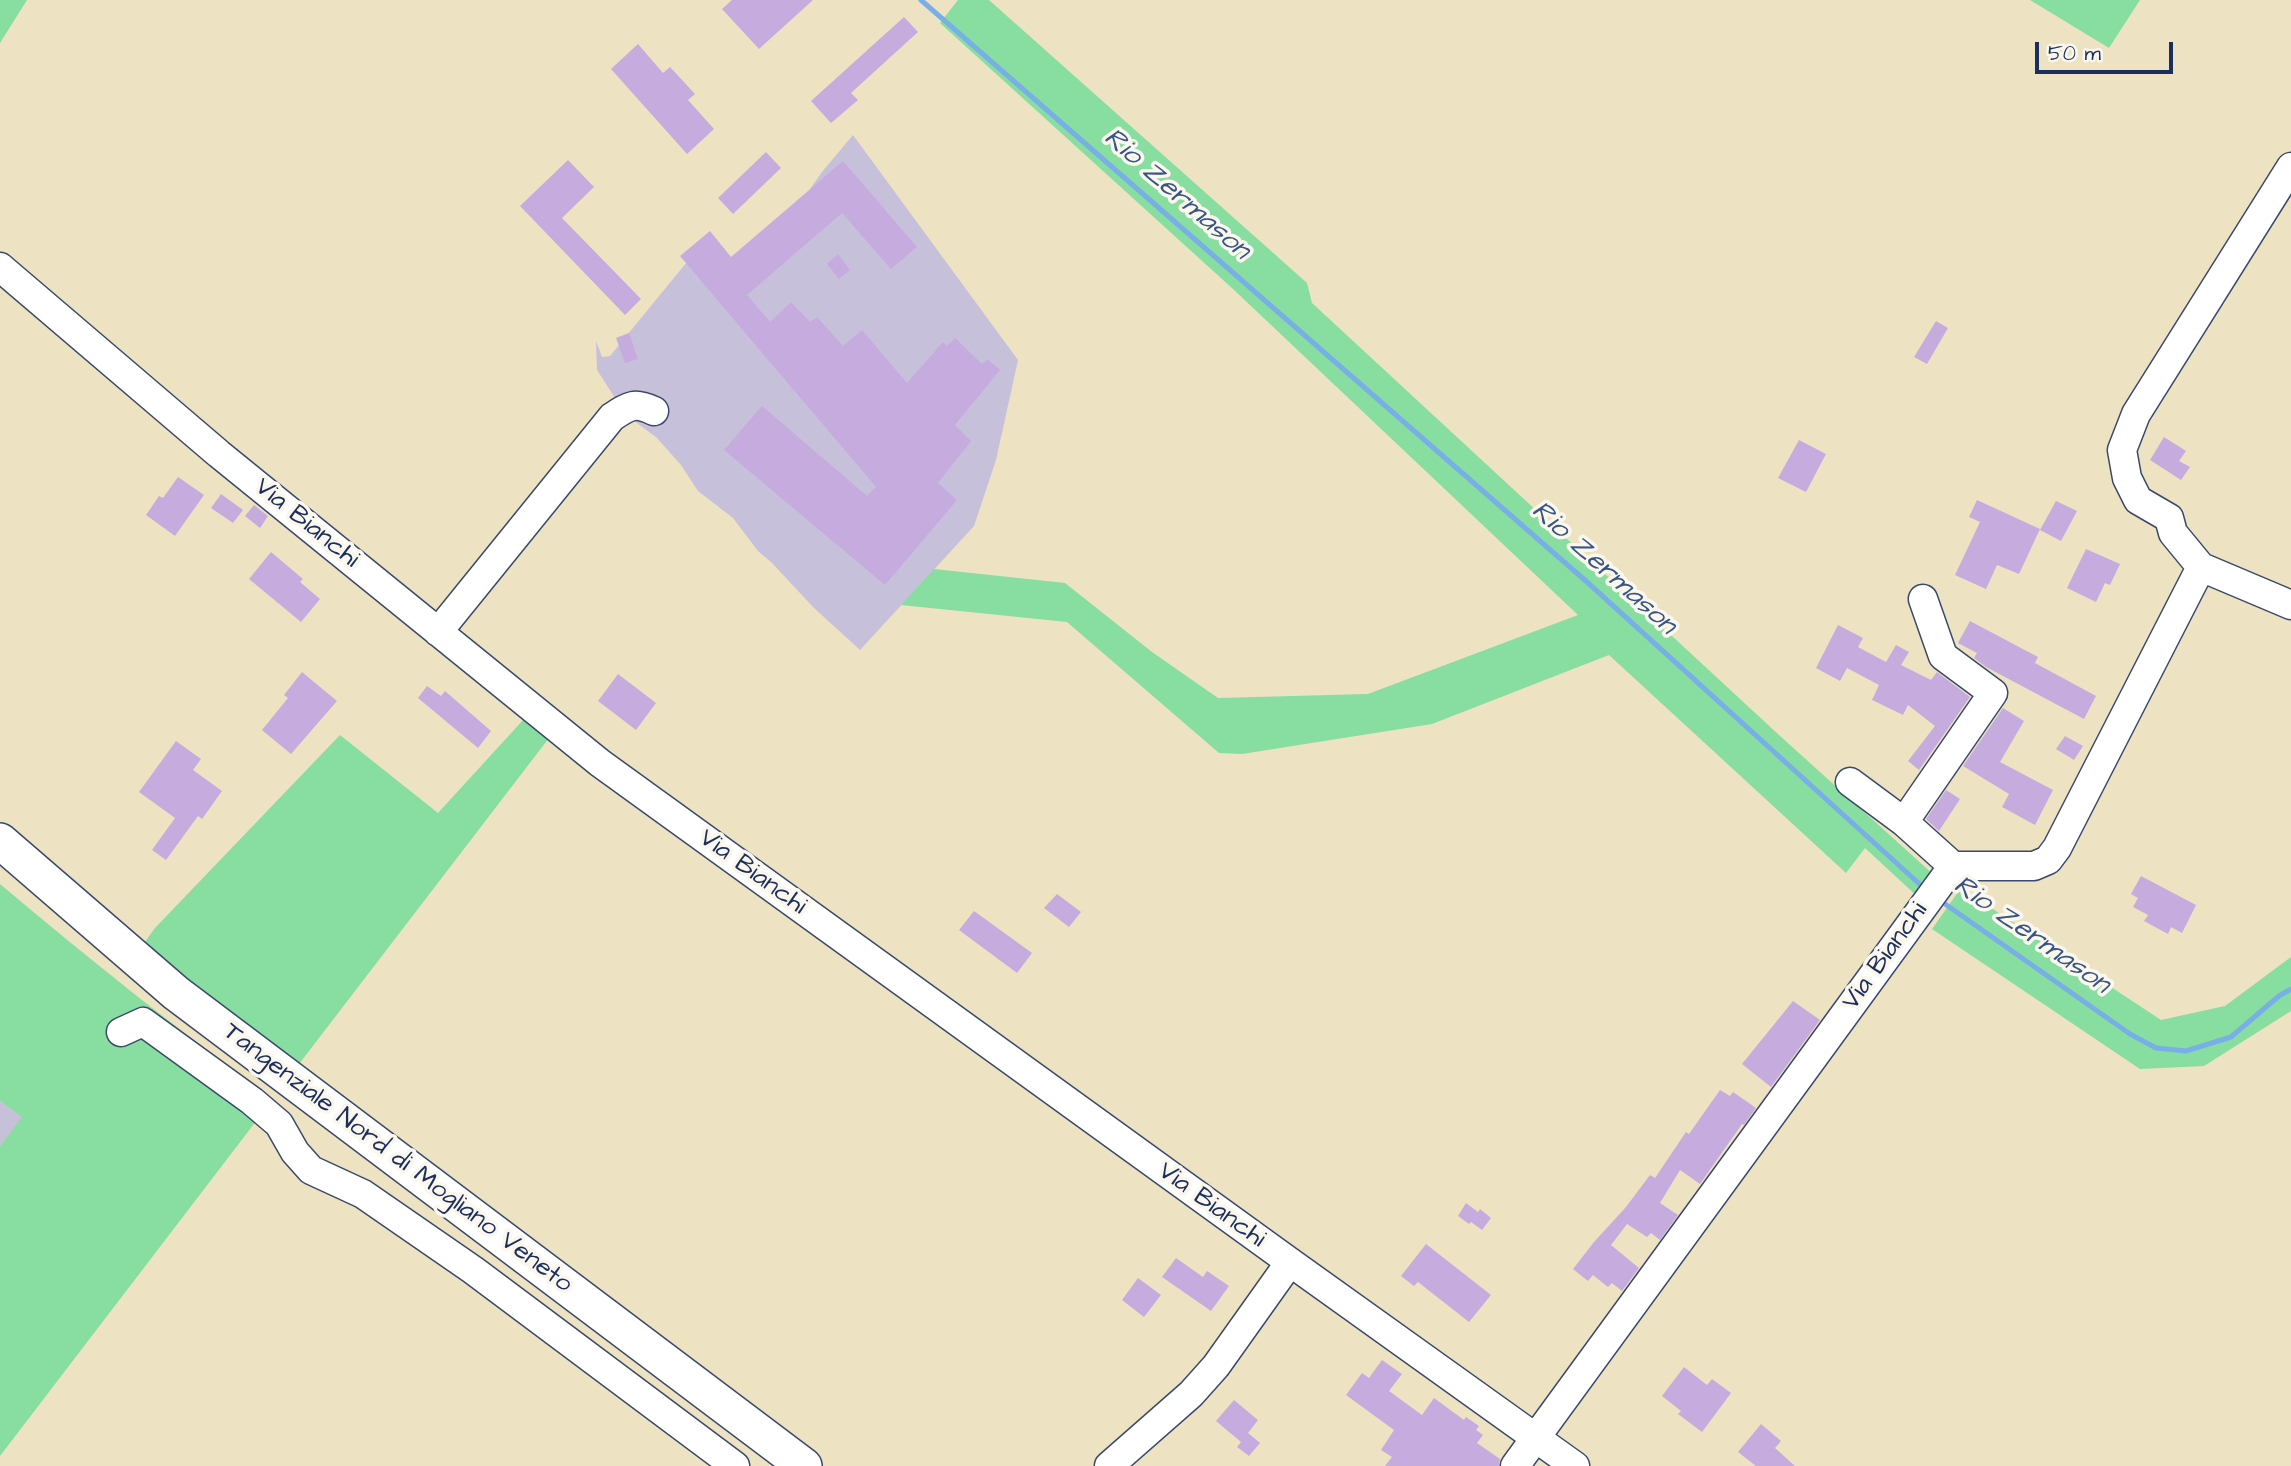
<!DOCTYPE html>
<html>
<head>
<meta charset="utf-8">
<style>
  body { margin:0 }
  #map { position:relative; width:2291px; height:1466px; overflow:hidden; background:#ede2c2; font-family:"Architects Daughter",sans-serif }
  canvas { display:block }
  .scale { position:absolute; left:2035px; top:42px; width:138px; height:32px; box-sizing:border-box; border:4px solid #1b2f5e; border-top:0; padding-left:9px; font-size:21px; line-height:24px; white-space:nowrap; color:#1b2f5e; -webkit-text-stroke:5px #fbf7ec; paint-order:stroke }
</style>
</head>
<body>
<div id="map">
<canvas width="2291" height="1466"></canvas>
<div class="scale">50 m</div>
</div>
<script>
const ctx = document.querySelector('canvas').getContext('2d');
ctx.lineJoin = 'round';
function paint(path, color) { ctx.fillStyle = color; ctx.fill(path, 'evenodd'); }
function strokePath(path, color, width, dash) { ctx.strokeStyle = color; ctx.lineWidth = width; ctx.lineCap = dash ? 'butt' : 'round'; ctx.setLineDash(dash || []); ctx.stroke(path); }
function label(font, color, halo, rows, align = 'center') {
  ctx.font = font + ' "Architects Daughter",sans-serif'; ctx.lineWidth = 7; ctx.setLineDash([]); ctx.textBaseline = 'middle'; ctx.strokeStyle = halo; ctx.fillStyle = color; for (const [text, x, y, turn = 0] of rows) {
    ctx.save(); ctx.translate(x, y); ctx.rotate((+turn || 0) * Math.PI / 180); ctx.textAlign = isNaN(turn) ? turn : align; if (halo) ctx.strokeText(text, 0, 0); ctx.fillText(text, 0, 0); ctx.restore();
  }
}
const industrial = new Path2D(`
  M853,135L1018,360L996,460L974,526L860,650L813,607L772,563L758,551L733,518L698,491L681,465L656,437L626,415L597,370L596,341L602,357L610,356L705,240L742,277L764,255L822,172Z
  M0,1101L23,1117L0,1146Z`);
const green = new Path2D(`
  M0,0H27L0,43Z
  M958,0H989L1307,283L1312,303L1779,735L1935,876L1919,898L1865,848L1846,873L1609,655L1432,724L1242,754L1219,753L1067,622L901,605L934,569L1065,583L1152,652L1218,698L1368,694L1578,615L1233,289L940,23Z
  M2030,0H2140L2109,48Z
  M524,719L549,738L296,1068L142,946L155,928L340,735L438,813Z
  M0,884C89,959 179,1031 273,1099L0,1456V1146L22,1117L0,1101Z
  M1961,888L2161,1020L2225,1006L2291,957V1011L2204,1066L2140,1069L1932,929Z`);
const stream = new Path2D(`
  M921,0L1587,582L1925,889
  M1938,899L2130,1034L2156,1048L2186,1051L2231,1037L2279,996L2291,989`);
const building = new Path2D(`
  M732,0H813L759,49L722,9Z
  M904,17L918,32L851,93L858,100L831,123L811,101Z
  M638,44L663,73L670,67L695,94L688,100L714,129L687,154L611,69Z
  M766,152L781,168L733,214L718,198Z
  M568,160L594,187L562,218L641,299L625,315L520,206Z
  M843,161L917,247L891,269L842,213L747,295L770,322L791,302L810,322L817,317L843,346L862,330L907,383L943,342L947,346L955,338L982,364L987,359L1000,370L955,425L971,441L938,483L957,500L885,585L724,450L762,406L867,496L876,487L680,256L710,231L731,257Z
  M838,254L850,270L839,279L827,264Z
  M1936,321L1948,328L1927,364L1914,357Z
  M629,333L638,359L625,363L616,338Z
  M2164,437L2186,451L2179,461L2190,467L2181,480L2150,460Z
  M1799,440L1826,454L1806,492L1778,478Z
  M178,477L204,495L175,536L146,515L159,496L163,498Z
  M221,494L243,510L233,523L211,508Z
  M1977,500L2040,529L2019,574L1997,565L1986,589L1955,575L1980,522L1969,517Z
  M2056,501L2077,511L2061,541L2040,530Z
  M254,505L268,516L260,528L245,516Z
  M2086,549L2120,564L2110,585L2105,583L2096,602L2067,588Z
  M271,552L303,579L300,582L320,599L301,622L249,579Z
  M1970,621L2038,657L2035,663L2096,696L2084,719L1986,667L1974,658L1977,653L1958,643Z
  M1838,625L1863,638L1858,647L1886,662L1896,645L1909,652L1901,665L1931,680L1937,672L1970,697L1919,770L1908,761L1935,726L1908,705L1903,715L1872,700L1879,685L1847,668L1840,681L1816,668Z
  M302,672L337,701L291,754L262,730L288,698L284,695Z
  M618,674L656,703L636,730L598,701Z
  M427,686L441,696L445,691L491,731L478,748L418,698Z
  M2003,708L2024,721L2000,762L2053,790L2035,825L2002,807L2009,794L1963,766Z
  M2065,736L2083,746L2074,760L2056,749Z
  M176,741L201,759L193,770L222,791L202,819L198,816L166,860L152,850L175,818L139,792Z
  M1946,790L1960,799L1939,831L1926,819Z
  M2141,876L2196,905L2182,933L2171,927L2168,934L2144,921L2148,915L2133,907L2138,898L2131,894Z
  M1057,894L1081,912L1069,927L1044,908Z
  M974,911L1032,953L1017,973L959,930Z
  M1793,1001L1820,1020L1771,1087L1742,1064Z
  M1720,1090L1730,1096L1733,1092L1756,1108L1744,1125L1742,1124L1700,1184L1680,1170L1660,1203L1678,1215L1660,1240L1651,1233L1647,1237L1627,1224L1611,1245L1639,1268L1622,1291L1612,1283L1608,1287L1593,1275L1588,1281L1573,1269L1594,1242L1626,1207L1650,1175L1655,1178L1686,1132L1689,1134Z
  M1466,1203L1478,1212L1480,1209L1491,1218L1482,1230L1471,1222L1469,1224L1458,1216Z
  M1426,1244L1491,1295L1469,1322L1418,1282L1414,1286L1401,1276Z
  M1176,1258L1203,1277L1207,1271L1229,1286L1211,1311L1162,1277Z
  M1138,1278L1161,1295L1144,1317L1122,1300Z
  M1382,1360L1402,1374L1389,1391L1422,1415L1434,1398L1464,1420L1466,1417L1479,1426L1476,1430L1483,1435L1477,1443L1500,1459L1499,1466H1385L1392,1457L1381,1450L1394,1430L1346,1395L1362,1373L1369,1378Z
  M1684,1367L1707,1385L1712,1379L1731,1393L1702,1432L1678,1414L1681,1411L1662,1396Z
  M1234,1400L1258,1420L1248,1433L1260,1443L1249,1456L1237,1447L1241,1442L1216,1421Z
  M1761,1424L1781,1441L1775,1448L1795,1466H1756L1738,1452Z`);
const minor = new Path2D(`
  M0,267L219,454L600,763L1290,1262L1575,1466
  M2201,567L2173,533L2169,518L2138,500L2127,478L2122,450L2136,414L2291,167
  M438,632L612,417C630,405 635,402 654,411
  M1850,782L1904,822L1953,866
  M1904,822L1993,693L1943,656L1923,599
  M121,1032L143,1022L252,1101L279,1124L295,1152L311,1170L363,1194L473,1270L735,1466
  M1109,1466L1191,1394L1216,1366L1290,1262
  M1515,1466L1953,866H2034L2048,860L2057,848L2201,567L2291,605`);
const major = new Path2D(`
  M0,841L176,993L804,1466`);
const streetNames = [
  ["Via Bianchi",306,524,39],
  ["Via Bianchi",752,873,36],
  ["Via Bianchi",1886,957,-54],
  ["Tangenziale Nord di Mogliano Veneto",397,1159,37],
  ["Via Bianchi",1211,1206,36]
];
const waterNames = [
  ["Rio Zermason",1176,195,41],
  ["Rio Zermason",1603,569,42],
  ["Rio Zermason",2031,936,35]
];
paint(industrial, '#c6c0da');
paint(green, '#88dda0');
strokePath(stream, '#79afe7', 5);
paint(building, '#c6acde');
strokePath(minor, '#3a4a6d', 31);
strokePath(major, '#3a4a6d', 38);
strokePath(minor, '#fff', 28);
strokePath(major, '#fff', 35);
label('26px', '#1b2f5e', '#fbf7ec', streetNames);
label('italic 28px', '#375587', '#fbf7ec', waterNames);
</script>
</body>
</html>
